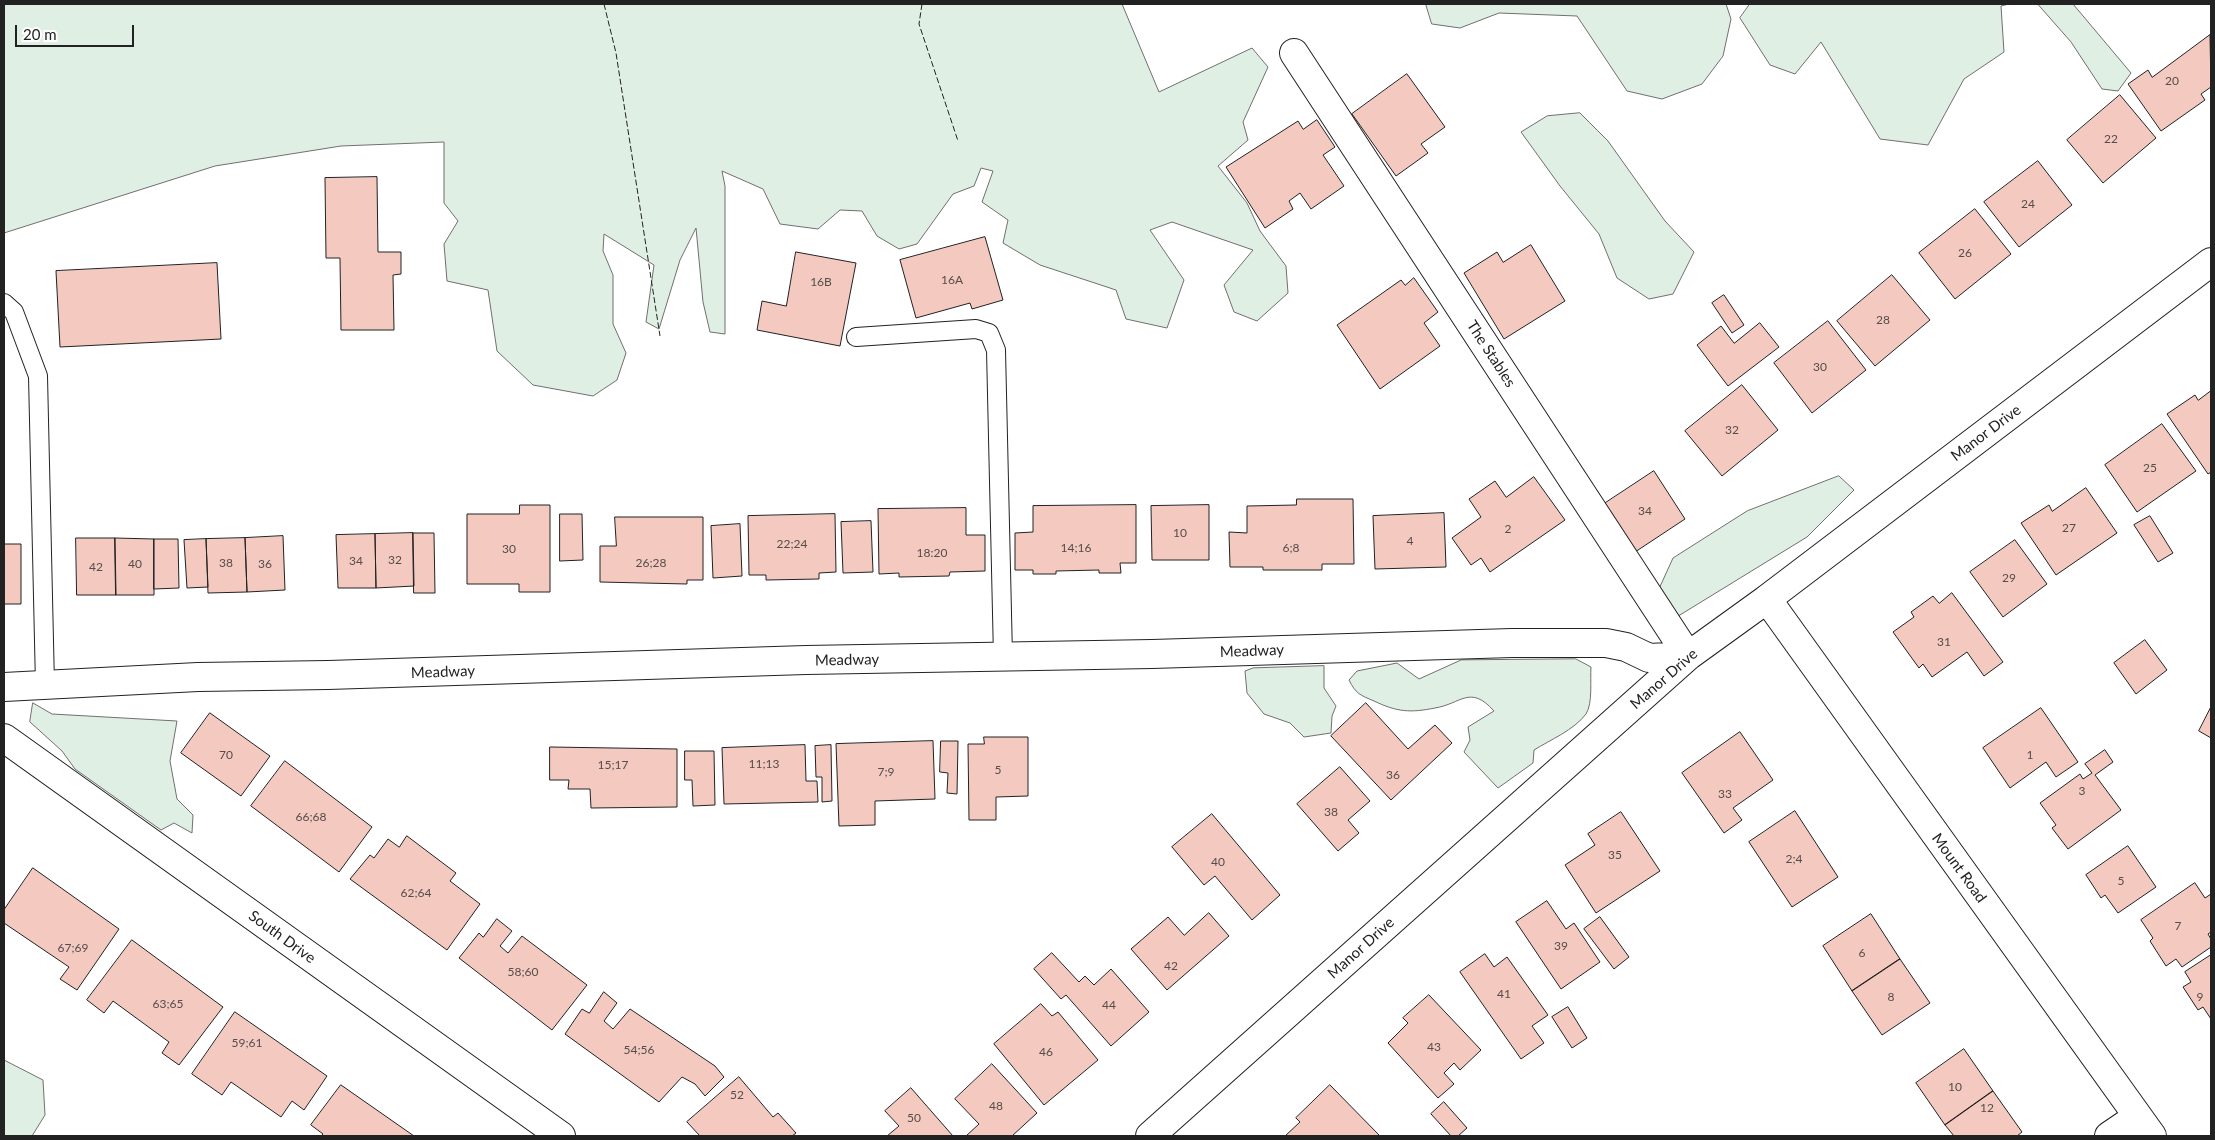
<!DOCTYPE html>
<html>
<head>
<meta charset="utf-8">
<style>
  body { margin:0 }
  #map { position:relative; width:2215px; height:1140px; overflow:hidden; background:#fff; font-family:Lato,sans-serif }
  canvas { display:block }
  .frame { position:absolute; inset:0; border:5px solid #222; pointer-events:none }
  .scale { position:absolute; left:15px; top:25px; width:119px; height:22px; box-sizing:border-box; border:2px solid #222; border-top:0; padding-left:6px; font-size:15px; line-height:18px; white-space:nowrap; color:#222; -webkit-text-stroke:4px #fff; paint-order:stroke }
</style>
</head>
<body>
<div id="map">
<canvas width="2215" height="1140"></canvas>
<div class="frame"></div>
<div class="scale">20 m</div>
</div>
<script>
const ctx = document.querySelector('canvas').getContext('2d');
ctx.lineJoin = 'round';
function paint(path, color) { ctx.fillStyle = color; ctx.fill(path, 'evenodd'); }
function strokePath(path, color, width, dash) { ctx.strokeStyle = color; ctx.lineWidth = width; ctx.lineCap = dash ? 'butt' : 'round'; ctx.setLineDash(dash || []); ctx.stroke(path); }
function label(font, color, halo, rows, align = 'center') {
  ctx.font = font + ' Lato,sans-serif'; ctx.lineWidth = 4; ctx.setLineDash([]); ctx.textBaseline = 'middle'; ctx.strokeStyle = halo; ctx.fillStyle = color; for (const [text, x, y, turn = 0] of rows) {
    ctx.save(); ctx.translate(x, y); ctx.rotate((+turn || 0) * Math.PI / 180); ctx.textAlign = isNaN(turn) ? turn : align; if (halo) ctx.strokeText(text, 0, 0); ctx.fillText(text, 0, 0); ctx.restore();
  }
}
const green = new Path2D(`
  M4,4H1122L1159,92L1252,48L1268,67L1243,122L1248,140L1218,166L1247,203L1260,231L1286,266L1288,293L1257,321L1234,312L1224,285L1253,250L1172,222L1150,230L1184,280L1167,328L1126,319L1116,290L1040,265L1003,243L1008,220L982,202L993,171L981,168L974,186L953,194L917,244L899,249L877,236L862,211L840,210L818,229L780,224L763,189L722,171L725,186V334L710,332L703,302L696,228L680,260L659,329L646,322L654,265L604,234L603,251L613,275V324L626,353L617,380L593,396L533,385L497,351L488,290L447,281L444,244L458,221L444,203V142L341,146L215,166L4,233Z
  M1426,4H1726L1731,19L1723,56L1702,84L1662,99L1627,91L1577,16L1499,13L1460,28L1432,24Z
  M1750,4H2009L2001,6L2004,52L1964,79L1928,145L1880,139L1821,42L1795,74L1770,65L1740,18Z
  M2038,4H2073L2131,73L2118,91L2102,89L2071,42Z
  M1580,113L1608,141L1665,221L1694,252L1673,294L1649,299L1617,278L1599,234L1560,186L1521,132L1547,116Z
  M1839,476L1854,490L1807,537L1675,618L1658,591L1673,558L1747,511Z
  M1576,659L1591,667C1590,680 1593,703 1586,714C1574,730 1550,740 1534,750L1533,763L1498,788L1464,752L1470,740L1468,727L1494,711C1470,684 1461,704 1435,708C1410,713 1397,712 1374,701C1360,695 1356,694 1349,680L1357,671L1397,663L1419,679L1461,660Z
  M1324,666V688L1336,706L1332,716L1331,733L1304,737L1290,723L1264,714L1247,693L1245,671L1253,668Z
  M33,703L52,714L177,721L170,761L177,799L193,815L192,833L174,823L161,830L75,769L62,751L30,722Z
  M4,1060L43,1080L45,1115L32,1136H4Z`);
const building = new Path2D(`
  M2210,35L2211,87L2201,94L2205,100L2161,131L2128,84L2148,70L2152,77Z
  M1407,74L1445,127L1421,144L1428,153L1396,176L1352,114Z
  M2120,95L2156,138L2103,183L2067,140Z
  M1317,120L1335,147L1323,155L1344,186L1311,209L1300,193L1289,201L1293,209L1265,228L1226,167L1298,121L1303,129Z
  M2038,161L2072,205L2019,247L1984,202Z
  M377,177L378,252H401V274L393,275L394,330H341L340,258H326L325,178Z
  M1975,209L2011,254L1955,299L1919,253Z
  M985,237L1003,300L972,309L970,303L916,318L900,260Z
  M1531,245L1565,301L1504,339L1464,273L1497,252L1503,262Z
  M796,252L856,263L840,346L757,330L762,301L786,306Z
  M217,263L221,339L60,347L56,271Z
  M1892,275L1930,320L1875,366L1837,321Z
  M1414,278L1438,312L1424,323L1440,346L1380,389L1337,325L1401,280L1405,285Z
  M1724,295L1744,325L1732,333L1712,303Z
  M1828,321L1866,370L1812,413L1774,363Z
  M1760,323L1779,347L1728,386L1697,345L1721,326L1734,343Z
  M1742,385L1778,430L1722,476L1685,431Z
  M2211,391V472L2208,474L2167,414L2195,395L2198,400Z
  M2162,424L2196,471L2137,512L2105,465Z
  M1654,471L1685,519L1635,552L1604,504Z
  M1534,477L1565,520L1490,572L1481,558L1471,565L1452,538L1481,517L1469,499L1495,481L1506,497Z
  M2086,488L2117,533L2056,575L2021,523L2049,505L2052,511Z
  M1297,499H1353L1354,564H1322V570H1263V567H1230L1229,532L1247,533V506L1296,505Z
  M520,505H550V592H519V584H467V514H519Z
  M1136,505V563H1120L1121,573H1099V570L1056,571V574H1033V570H1015V533L1033,532V506Z
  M1209,505V560H1152L1151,506Z
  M966,508V535H985V571L950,572L949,576L899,577V573L879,574L878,509Z
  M1444,513L1446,567L1375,569L1373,516Z
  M560,514H582L583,560L560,561Z
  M835,514L836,572L819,573V579L766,580V575H749L748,516Z
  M2150,516L2173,553L2158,562L2134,525Z
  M615,517H703V580H687V584L600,582V546H616Z
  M871,521L873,572L843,573L841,522Z
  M740,524L742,576L713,578L711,526Z
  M413,533L414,586L376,588L375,534Z
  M413,533H434L435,593H414Z
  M375,534L376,588H338L336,535Z
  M283,536L285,590L247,592L245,538Z
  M76,538H115L116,595H77Z
  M115,538L154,539V595H116Z
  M245,538L247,592L208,593L206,539Z
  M154,539H178L179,588L154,589Z
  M206,539L208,587L187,588L184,540Z
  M2015,540L2047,584L2003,617L1970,572Z
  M4,544H21V604H4Z
  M1952,593L2003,662L1984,676L1967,652L1932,677L1923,664L1919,668L1893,632L1914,617L1911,612L1933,596L1939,603Z
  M2145,640L2167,670L2136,694L2114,663Z
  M1366,703L1408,749L1435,725L1452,743L1391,800L1331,736Z
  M2211,707V738L2199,731Z
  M2041,708L2078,762L2056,777L2046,762L2010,788L1983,748Z
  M210,713L270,756L241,796L181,753Z
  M1740,732L1773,780L1733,808L1742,820L1724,833L1682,773Z
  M984,737H1028V796L996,797V820H969L968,744H984Z
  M933,741L935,799L875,801V825L839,826L836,744Z
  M941,741H958L957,794L947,793L948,773L940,772Z
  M805,745L806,781H817L818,802L724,804L722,748Z
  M831,745L832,801L822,802V777H816L815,746Z
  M550,747L677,749V807L591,808L590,789H568L569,780H550Z
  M2105,750L2113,762L2095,775L2121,810L2068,849L2052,828L2056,825L2040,803L2080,774L2083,779L2092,773L2085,764Z
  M685,751H714L715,805L693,806L692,780H685Z
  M285,761L372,827L339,872L251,806Z
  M1340,767L1370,801L1348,820L1359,833L1338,851L1297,804Z
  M1795,811L1838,877L1792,907L1749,842Z
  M1621,812L1660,871L1596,913L1565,865L1595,845L1588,834Z
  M1212,814L1280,895L1252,920L1215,876L1204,885L1172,847Z
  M407,836L456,873L450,881L480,904L447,950L350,879L370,855L374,858L388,839L399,847Z
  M2128,846L2156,887L2118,913L2105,895L2101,898L2086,875Z
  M33,868L119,929L77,990L60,979L69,967L4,923V910Z
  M2195,883L2205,898L2211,894V932L2208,934L2211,939V947L2182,967L2176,959L2166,966L2150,941L2153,938L2141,920Z
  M1547,901L1566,929L1574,923L1600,962L1561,989L1516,922Z
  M1209,913L1229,936L1167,990L1131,949L1168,917L1184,935Z
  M1871,914L1900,959L1852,991L1823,946Z
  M1600,917L1629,957L1614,969L1584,929Z
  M497,919L512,931L500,946L508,953L522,936L587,985L552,1030L459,958L479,933L483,937Z
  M132,940L223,1007L179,1065L162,1053L169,1042L113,1001L104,1013L87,1000Z
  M1052,953L1079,982L1085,976L1094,985L1111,969L1149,1012L1111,1046L1066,995L1061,999L1034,969Z
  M1485,954L1494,967L1507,957L1548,1015L1532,1026L1544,1043L1521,1059L1460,972Z
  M2211,955V1019L2203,1007L2198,1010L2183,987L2191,982L2185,972Z
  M1900,959L1930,1003L1882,1035L1852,991Z
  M604,992L617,1003L604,1021L613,1029L630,1009L715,1066L724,1077L705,1096L695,1084L682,1077L659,1102L565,1034L582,1009L589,1013Z
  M1429,995L1481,1050L1460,1070L1454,1063L1444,1073L1454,1084L1438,1098L1388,1043L1408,1023L1403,1018Z
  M1041,1004L1052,1016L1058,1012L1098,1060L1044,1105L994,1044Z
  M1568,1007L1587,1038L1572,1048L1552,1017Z
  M235,1012L327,1076L304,1110L292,1101L281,1117L231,1082L222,1095L192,1074Z
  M1964,1049L1993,1091L1945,1125L1916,1083Z
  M992,1064L1037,1113L1012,1136H966L979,1124L955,1099Z
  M739,1077L773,1117L778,1113L796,1133L792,1136H700L687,1122Z
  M341,1085L414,1136H321L323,1134L311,1125Z
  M1330,1085L1380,1136H1285L1300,1122L1296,1118Z
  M911,1088L953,1136H887L899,1126L885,1111Z
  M1993,1091L2022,1132L2017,1136H1954L1945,1125Z
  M1444,1102L1467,1128L1458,1136H1451L1431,1114Z`);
const lane = new Path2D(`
  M4,303L14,312L38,376L45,685
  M856,337L976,329L989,333L996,350L1003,657`);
const street = new Path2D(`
  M1767,599L2152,1136
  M4,687L198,677L328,675L806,660L1152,654L1512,643H1606L1626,647L1649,658L1688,656L1294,53
  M4,738L561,1136
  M1150,1136L1688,656L1767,599L2211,262
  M2109,1136L2137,1117`);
const fence = new Path2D(`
  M604,4L616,53L660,336
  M922,4L919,24L958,141`);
const numberNames = [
  ["20",2172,81],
  ["22",2111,139],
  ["24",2028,204],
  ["26",1965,253],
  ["16A",952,280],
  ["16B",821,282],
  ["28",1883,320],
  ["30",1820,367],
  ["32",1732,430],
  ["25",2150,468],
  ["34",1645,511],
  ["27",2069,528],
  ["2",1508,529],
  ["10",1180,533],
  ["4",1410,541],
  ["22;24",792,544],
  ["14;16",1076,548],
  ["6;8",1291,548],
  ["30",509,549],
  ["18:20",932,553],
  ["32",395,560],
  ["34",356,561],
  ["38",226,563],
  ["26;28",651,563],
  ["40",135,564],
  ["36",265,564],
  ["42",96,567],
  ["29",2009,578],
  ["31",1944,642],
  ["70",226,755],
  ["1",2030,755],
  ["11;13",764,764],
  ["15;17",613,765],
  ["5",998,770],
  ["7;9",886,772],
  ["36",1393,775],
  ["3",2082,791],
  ["33",1725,794],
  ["38",1331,812],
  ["66;68",311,817],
  ["35",1615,855],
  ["2;4",1794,859],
  ["40",1218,862],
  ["5",2121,881],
  ["62;64",416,893],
  ["7",2178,926],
  ["39",1561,946],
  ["67;69",73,948],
  ["6",1862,953],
  ["42",1171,966],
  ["58;60",523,972],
  ["41",1504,994],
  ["8",1891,997],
  ["9",2200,997],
  ["63;65",168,1004],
  ["44",1109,1005],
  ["59;61",247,1043],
  ["43",1434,1047],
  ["54;56",639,1050],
  ["46",1046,1052],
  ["10",1955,1087],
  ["52",737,1095],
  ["48",996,1106],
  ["12",1987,1108],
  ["50",914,1118]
];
const streetNames = [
  ["The Stables",1491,354,57],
  ["Manor Drive",1986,433,-37],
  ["Meadway",1252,651,-2],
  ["Meadway",847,660,-1],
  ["Meadway",443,672,-2],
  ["Manor Drive",1664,679,-41],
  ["Mount Road",1959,868,54],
  ["South Drive",282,937,36],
  ["Manor Drive",1361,948,-42]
];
paint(green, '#e0efe3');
strokePath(green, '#6f6f6f', 1);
paint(building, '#f3c9c0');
strokePath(building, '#222', 1);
strokePath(lane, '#222', 20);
strokePath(street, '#222', 30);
strokePath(lane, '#fff', 18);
strokePath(street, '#fff', 28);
strokePath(fence, '#222', 1, [6, 2.5]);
label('12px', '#564c4a', null, numberNames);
label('15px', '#222', '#fff', streetNames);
</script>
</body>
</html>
